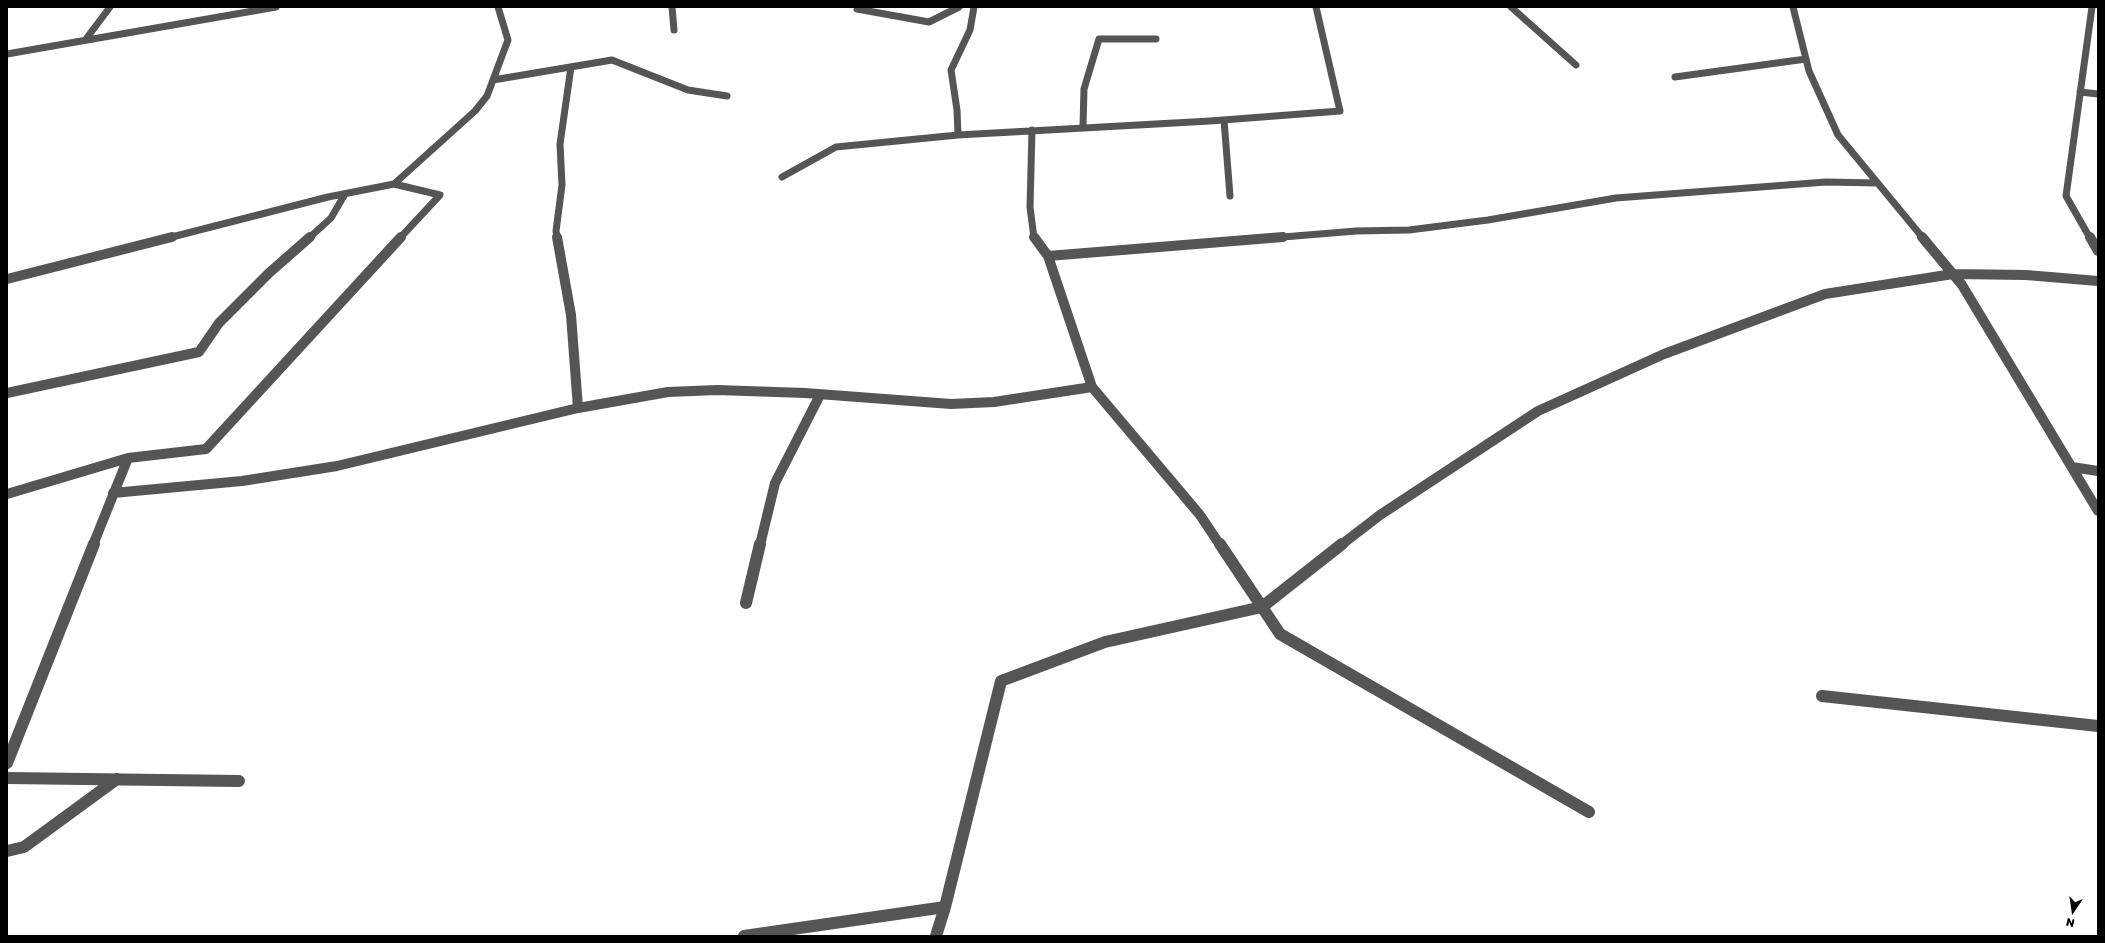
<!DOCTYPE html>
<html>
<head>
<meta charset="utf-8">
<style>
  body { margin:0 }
  #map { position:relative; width:2105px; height:943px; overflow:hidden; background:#fff; font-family:"Golos Text",sans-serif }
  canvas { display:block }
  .frame { position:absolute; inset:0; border:8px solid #000; pointer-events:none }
  .north { position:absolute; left:2053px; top:891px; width:40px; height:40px; -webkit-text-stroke:3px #fff; paint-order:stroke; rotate:193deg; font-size:11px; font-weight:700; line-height:16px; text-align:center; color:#000 }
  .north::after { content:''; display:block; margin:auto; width:14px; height:18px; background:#000; clip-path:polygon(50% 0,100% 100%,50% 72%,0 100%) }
</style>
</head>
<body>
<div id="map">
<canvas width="2105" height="943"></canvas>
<div class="frame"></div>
<div class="north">N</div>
</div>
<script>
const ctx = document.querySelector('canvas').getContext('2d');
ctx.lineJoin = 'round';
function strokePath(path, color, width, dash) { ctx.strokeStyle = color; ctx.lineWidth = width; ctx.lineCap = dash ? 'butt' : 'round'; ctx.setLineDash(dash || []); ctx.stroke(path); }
const minorFar2 = new Path2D(`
  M672,7L674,30
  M1511,7L1576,65
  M1793,7L1809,71L1838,135L1923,238
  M857,9L929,22L959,7
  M86,39L110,7
  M7,54L276,7
  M1675,77L1806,59
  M493,80L612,60L688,90L727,96
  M2080,92L2098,94
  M1224,120L1230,196
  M1083,126L1084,89L1099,39H1156
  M1032,130L1030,207L1034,238
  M958,135L957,110L951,70L970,30L974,7
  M782,177L836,147L958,135L1210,121L1340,111L1316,7
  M394,184L440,195L400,238
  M168,238L328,197L394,184L475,111L487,96L508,40L498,7
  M309,238L331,218L345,194
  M557,238L556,231L562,185L560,144L571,67
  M1271,238L1356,231L1409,230L1488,220L1616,198L1826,182L1877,183
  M2090,238L2066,196L2092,7`);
const minorFar1 = new Path2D(`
  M557,237L571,315L578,408
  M1034,237L1048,256L1092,387L1200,515L1220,545
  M1922,237L1962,285L2098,511
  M2090,237L2098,251
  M1048,256L1283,237
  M7,279L172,237
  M7,393L199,352L219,323L269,273L310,237
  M128,458L206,449L401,237
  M2072,467L2098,471
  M113,493L242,481L337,466L578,408L668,392L717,390L805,393L951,404L994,402L1092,387
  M7,494L128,458L93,545
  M760,545L775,483L820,395
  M1341,545L1380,515L1538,411L1664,354L1825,294L1953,274L2026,275L2098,281`);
const minor = new Path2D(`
  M1220,544L1280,634L1589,812
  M746,603L760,544
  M1822,696L2098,726
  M7,763L94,544
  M7,778L239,781
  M7,851L24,847L117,779
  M744,936L945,907
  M936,936L945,907L1001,681L1105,642L1262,607L1342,544`);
strokePath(minorFar2, '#555', 7);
strokePath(minorFar1, '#555', 10);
strokePath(minor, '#555', 12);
</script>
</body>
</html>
